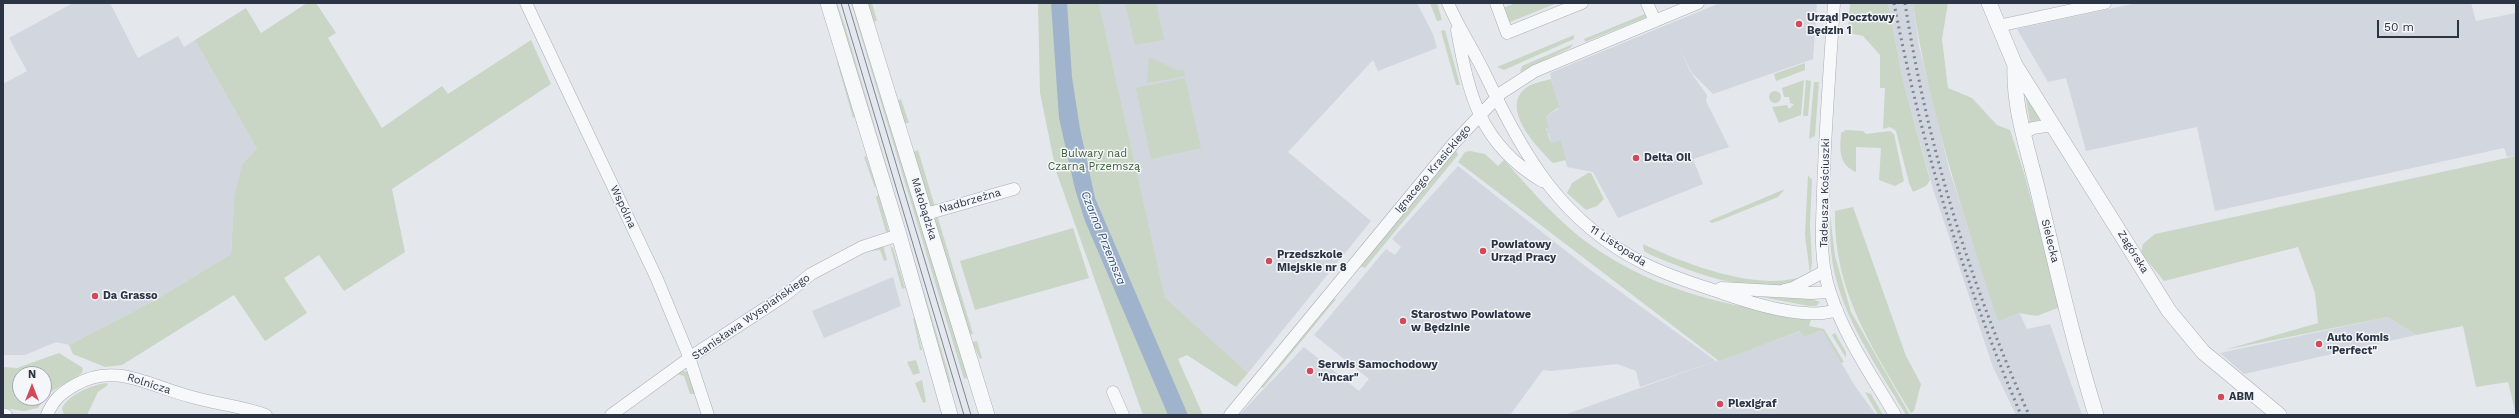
<!DOCTYPE html>
<html>
<head>
<meta charset="utf-8">
<style>
  body { margin:0 }
  #map { position:relative; width:2519px; height:418px; overflow:hidden; background:#e4e7ec; font-family:"Work Sans",sans-serif }
  canvas { display:block }
  .frame { position:absolute; inset:0; border:4px solid #2b3445; pointer-events:none }
  .north { position:absolute; left:12px; top:366px; width:40px; height:40px; box-sizing:border-box; background:#f4f6f9; border:1px solid #a4a8b1; border-radius:50%; rotate:0deg; font-size:11px; font-weight:700; line-height:16px; text-align:center; color:#2b3445 }
  .north::after { content:''; display:block; margin:auto; width:14px; height:18px; background:#d1495b; clip-path:polygon(50% 0,100% 100%,50% 72%,0 100%) }
  .scale { position:absolute; left:2377px; top:20px; width:82px; height:18px; box-sizing:border-box; border:2px solid #2b3445; border-top:0; padding-left:5px; font-size:12px; line-height:14px; white-space:nowrap; color:#2b3445; -webkit-text-stroke:3px #f4f6f9; paint-order:stroke }
</style>
</head>
<body>
<div id="map">
<canvas width="2519" height="418"></canvas>
<div class="frame"></div>
<div class="north">N</div>
<div class="scale">50 m</div>
</div>
<script>
const ctx = document.querySelector('canvas').getContext('2d');
ctx.lineJoin = 'round';
function paint(path, color) { ctx.fillStyle = color; ctx.fill(path, 'evenodd'); }
function strokePath(path, color, width, dash) { ctx.strokeStyle = color; ctx.lineWidth = width; ctx.lineCap = dash ? 'butt' : 'round'; ctx.setLineDash(dash || []); ctx.stroke(path); }
function label(font, color, halo, rows, align = 'center') {
  ctx.font = font + ' "Work Sans",sans-serif'; ctx.lineWidth = 3; ctx.setLineDash([]); ctx.textBaseline = 'middle'; ctx.strokeStyle = halo; ctx.fillStyle = color; for (const [text, x, y, turn = 0] of rows) {
    ctx.save(); ctx.translate(x, y); ctx.rotate((+turn || 0) * Math.PI / 180); ctx.textAlign = isNaN(turn) ? turn : align; if (halo) ctx.strokeText(text, 0, 0); ctx.fillText(text, 0, 0); ctx.restore();
  }
}
const built = new Path2D(`
  M73,3H110L138,58L178,36L184,47L195,40L257,149L234,199L231,254L157,299L69,345L56,342L25,355H3V84L27,71L9,38Z
  M1099,3H1417L1433,34L1437,48L1378,71L1373,60L1288,152L1371,221L1248,373L1165,299Z
  M1720,3H1817L1813,59L1713,94L1692,73L1679,47L1691,73L1707,95L1706,101L1729,147L1693,159L1703,184L1618,218L1593,172L1567,167L1561,141L1551,143L1549,134L1547,133L1546,116L1558,109L1550,73Z
  M1888,3H1913L1919,46L1949,169L1998,320L2019,312L2027,329L2050,324L2082,415H2016L1993,367L1933,189L1903,81Z
  M2137,3H2471L2476,21L2516,13V156L2507,157L2504,148L2215,211L2197,127L2086,151L2066,78L2048,82L2017,29Z
  M1458,166L1589,269L1716,361L1640,387L1636,371L1617,364L1551,371L1543,370L1510,415H1239L1304,347L1359,391L1369,379L1314,335L1386,249L1395,255L1401,247L1392,239Z
  M893,277L901,306L824,338L812,311Z
  M2388,317L2416,335L2244,374L2220,353Z
  M1822,330L1855,386L1876,415H1564L1801,331L1804,337Z`);
const green = new Path2D(`
  M307,3H316L336,33L328,38L382,128L442,86L448,94L531,40L551,84L392,189L405,252L344,291L319,255L284,278L307,313L265,341L234,295L122,365L105,367L73,354L69,345L157,299L231,254L234,199L242,165L257,149L195,40L246,8L261,33Z
  M834,3H837L845,26L951,382L947,384Z
  M851,3H854L968,377L964,379Z
  M866,3H872L877,21L873,22Z
  M1038,3H1099L1165,298L1248,373L1236,387L1187,355L1178,359L1203,415H1143L1056,171L1040,93Z
  M1125,3H1156L1164,40L1135,45Z
  M1430,3H1437L1442,20L1437,21Z
  M1516,3H1557L1510,22L1503,8Z
  M1850,3H1888L1903,81L1930,180L1926,186L1913,192L1909,183L1896,131L1890,127L1883,129L1885,88H1880V55L1863,36L1848,33Z
  M1913,3H1948L1942,39L1948,88L1972,98L1997,125L2010,130L2024,173L2060,307L2037,316L2018,313L1998,321C1964,216 1929,112 1913,3Z
  M1645,14L1647,17L1585,42L1584,39Z
  M1445,30L1460,85H1456L1441,31Z
  M1574,35V39L1504,70L1497,67Z
  M1573,44L1570,48L1520,72L1522,66Z
  M1149,57L1179,71L1183,69L1185,76L1147,83Z
  M838,61L856,116L853,118L837,62Z
  M1805,63V70L1776,81L1774,74Z
  M1185,78L1201,148L1151,159L1136,88Z
  M1551,79L1559,107L1546,116L1548,128L1546,129L1551,143L1561,140L1566,160L1553,163C1538,148 1498,108 1527,87C1534,83 1544,81 1551,79Z
  M1804,80L1801,115L1779,123L1772,107L1787,105L1789,109L1794,104L1790,103L1789,97H1784L1782,88Z
  M1806,80L1811,81L1808,116H1803Z
  M1814,82H1819L1815,136L1809,139Z
  M1769 97a6 6 0 1 1 12 0a6 6 0 1 1-12 0Z
  M2025,93L2043,119L2030,123Z
  M901,99L909,123H903L897,101Z
  M1846,130L1863,131L1866,134L1890,131L1894,134L1904,181L1895,186L1879,180L1881,148L1856,147V172C1838,164 1840,150 1841,133Z
  M918,150L935,207H930L913,152Z
  M1456,150L1458,155L1365,268L1360,266Z
  M1470,151L1485,154L1498,166L1504,160C1531,190 1559,223 1592,246C1660,294 1732,305 1811,320L1809,326L1824,329L1844,362L1841,363L1822,330L1804,337L1800,331L1719,361L1458,162L1465,152Z
  M866,156L876,186L875,188L864,157Z
  M2516,156V415L2508,382L2476,387L2463,326L2416,335L2388,317L2224,350L2318,323L2315,293L2298,247L2164,281L2141,253L2143,244L2155,234Z
  M1588,173H1591L1604,199L1597,206L1586,210L1567,193L1572,183Z
  M1808,175L1812,180L1810,224L1812,263L1810,274L1805,235Z
  M1785,189L1778,197L1718,221L1712,223L1709,221Z
  M878,195L879,196L889,232H886L876,197Z
  M1853,207L1906,356L1921,384L1914,411L1911,413C1872,347 1833,291 1835,211Z
  M1830,214L1835,256L1851,312L1910,415H1906C1876,364 1837,312 1831,251C1830,239 1830,226 1830,214Z
  M937,215L973,334H969L933,218Z
  M1073,228L1089,278L975,310L960,261Z
  M1643,244C1682,263 1754,290 1797,278L1800,280C1756,298 1692,272 1651,255L1644,251Z
  M883,245L887,260L884,261L880,250L862,252Z
  M890,245L893,248L905,288L902,289Z
  M1761,297L1809,298L1820,302L1816,306H1809Z
  M1333,299H1336L1263,388L1261,387Z
  M913,318L915,319L922,350H920Z
  M1835,333L1846,352V358L1832,335Z
  M977,341L982,358L980,359L972,342Z
  M59,353L83,368L82,373L49,393L38,408L24,411L3,408V367L17,368ZM20,374H44V398H20Z
  M916,360L920,373L913,375L907,362Z
  M680,370L688,372L695,394H690L684,376L677,374L622,414Z
  M922,380L926,402L923,403L915,383Z
  M107,383L108,385L98,392L87,415H64L62,408C69,394 92,385 107,383Z
  M1865,392L1871,394L1883,415H1878Z`);
const water = new Path2D(`
  M1051,3H1067L1072,77L1080,129L1095,198L1188,415H1168L1085,221L1075,189L1059,118Z`);
const minor = new Path2D(`
  M526,3L657,279L688,354L708,415
  M1448,3C1459,29 1475,52 1487,78C1524,157 1562,222 1643,263C1670,277 1699,285 1728,295C1757,305 1808,320 1837,310
  M1496,3L1507,33L1582,3
  M1647,3L1655,21
  M1834,3C1830,66 1825,130 1823,193C1822,226 1819,261 1830,292C1844,336 1872,376 1895,415
  M1998,26L2105,3
  M1457,30C1469,96 1480,144 1542,181
  M2024,133L2033,128L2053,125
  M926,214L1014,189
  M1721,288L1811,293L1829,292
  M1784,290L1793,288L1825,271
  M1113,392L1123,415
  M3,415H6
  M47,415C53,400 61,393 75,385C115,361 151,387 192,397C216,404 242,406 266,415
  M611,415L695,354L784,296L811,274L862,247L899,235
  M1230,415L1454,143L1501,93L1535,71L1698,3`);
const tertiary = new Path2D(`
  M828,3L899,235L950,415
  M860,3L987,415
  M1989,3L2015,65L2169,311L2203,352L2279,415
  M2015,65C2013,107 2028,150 2038,191C2056,266 2073,341 2096,415`);
const tram = new Path2D(`
  M841,3L964,415
  M848,3L971,415`);
const rail = new Path2D(`
  M1894,3C1921,145 1964,282 2021,415
  M1905,3C1927,146 1970,283 2029,415`);
const markers = [
  [1799,24,4,"#d1495b"],
  [1636,158,4,"#d1495b"],
  [1483,251,4,"#d1495b"],
  [1269,261,4,"#d1495b"],
  [95,296,4,"#d1495b"],
  [1403,321,4,"#d1495b"],
  [2319,344,4,"#d1495b"],
  [1310,371,4,"#d1495b"],
  [2221,397,4,"#d1495b"],
  [1720,404,4,"#d1495b"]
];
const poiNames = [
  ["Urząd Pocztowy",1807,18],
  ["Będzin 1",1807,31],
  ["Delta Oil",1644,158],
  ["Powiatowy",1491,245],
  ["Urząd Pracy",1491,258],
  ["Przedszkole",1277,255],
  ["Miejskie nr 8",1277,268],
  ["Da Grasso",103,296],
  ["Starostwo Powiatowe",1411,315],
  ["w Będzinie",1411,328],
  ["Auto Komis",2327,338],
  ["\"Perfect\"",2327,351],
  ["Serwis Samochodowy",1318,365],
  ["\"Ancar\"",1318,378],
  ["ABM",2229,397],
  ["Plexigraf",1728,404]
];
const parkNames = [
  ["Bulwary nad",1094,154],
  ["Czarną Przemszą",1094,167]
];
const streetNames = [
  ["Ignacego Krasickiego",1433,169,-50],
  ["Tadeusza Kościuszki",1825,193,-89],
  ["Nadbrzeżna",970,201,-16],
  ["Wspólna",623,207,65],
  ["Małobądzka",924,209,73],
  ["Sielecka",2050,241,76],
  ["11 Listopada",1618,246,33],
  ["Zagórska",2133,252,58],
  ["Stanisława Wyspiańskiego",751,317,-35],
  ["Rolnicza",149,384,18]
];
const waterNames = [
  ["Czarna Przemsza",1103,238,68]
];
paint(built, '#d2d6de');
paint(green, '#c9d6c5');
paint(water, '#9fb4cc');
strokePath(minor, '#a9aeb7', 13);
strokePath(tertiary, '#a9aeb7', 16);
strokePath(minor, '#f7f8fa', 12);
strokePath(tertiary, '#f7f8fa', 15);
strokePath(tram, '#7d8696', 1);
strokePath(rail, '#7d8696', 3, [2, 4]);
for (const [x, y, r, color] of markers) { const dot = new Path2D(); dot.arc(x, y, r, 0, 2 * Math.PI); ctx.fillStyle = color; ctx.fill(dot); strokePath(dot, '#f4f6f9', 1.5); }
label('bold 11px', '#2b3445', '#f4f6f9', poiNames, 'left');
label('11px', '#3f6138', '#f4f6f9', parkNames);
label('11px', '#2b3445', '#f4f6f9', streetNames);
label('italic 12px', '#34527a', '#f4f6f9', waterNames);
</script>
</body>
</html>
